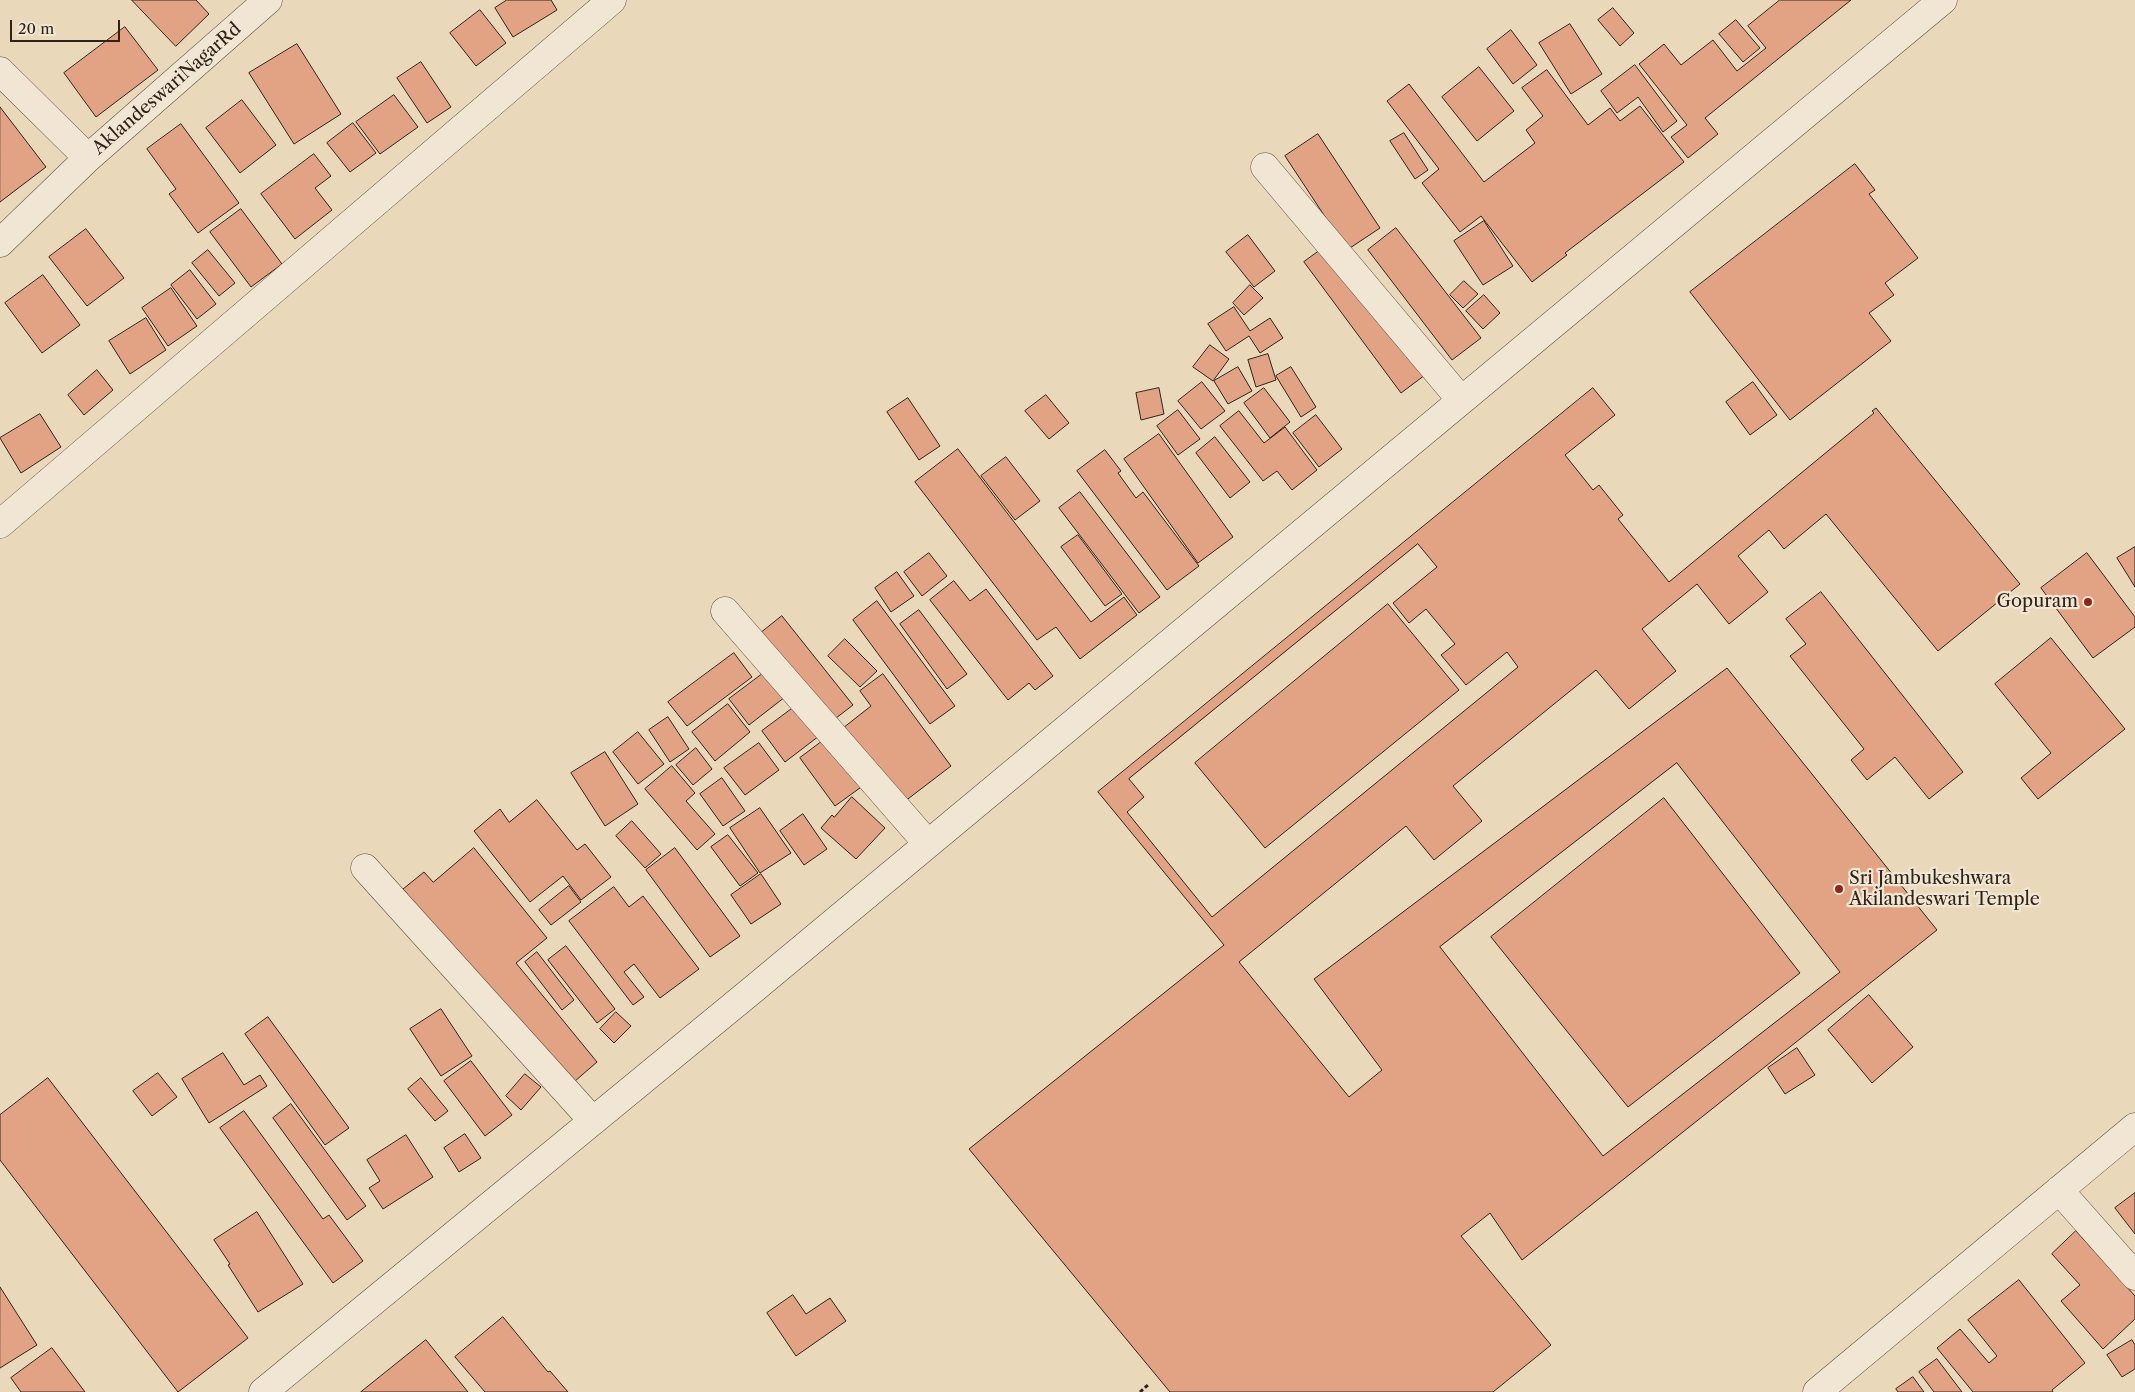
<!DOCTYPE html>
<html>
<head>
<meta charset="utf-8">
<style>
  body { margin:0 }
  #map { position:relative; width:2135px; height:1392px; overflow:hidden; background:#ead8bb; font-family:"Libre Caslon Text",serif }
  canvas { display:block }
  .scale { position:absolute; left:10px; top:20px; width:110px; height:22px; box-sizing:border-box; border:2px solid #302418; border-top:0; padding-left:6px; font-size:15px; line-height:18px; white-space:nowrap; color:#302418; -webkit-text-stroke:4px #f1e6d3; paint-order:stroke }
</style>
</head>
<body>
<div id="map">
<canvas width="2135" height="1392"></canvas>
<div class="scale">20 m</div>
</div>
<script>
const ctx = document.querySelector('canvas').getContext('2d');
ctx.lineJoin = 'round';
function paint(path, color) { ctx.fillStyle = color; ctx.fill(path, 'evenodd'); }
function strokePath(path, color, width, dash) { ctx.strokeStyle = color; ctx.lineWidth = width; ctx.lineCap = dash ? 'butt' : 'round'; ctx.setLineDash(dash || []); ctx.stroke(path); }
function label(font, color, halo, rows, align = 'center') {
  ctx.font = font + ' "Libre Caslon Text",serif'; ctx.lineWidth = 4.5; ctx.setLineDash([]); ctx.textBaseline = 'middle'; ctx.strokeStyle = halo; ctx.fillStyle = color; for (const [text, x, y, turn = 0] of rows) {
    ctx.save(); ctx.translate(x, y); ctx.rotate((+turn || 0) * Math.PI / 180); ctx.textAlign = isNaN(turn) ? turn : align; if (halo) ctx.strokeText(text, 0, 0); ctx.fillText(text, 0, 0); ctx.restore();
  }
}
const building = new Path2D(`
  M132,0H196L209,14L176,46Z
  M507,0H551L557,10L513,37L495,8Z
  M1780,0H1851L1705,118L1718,134L1688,158L1671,137L1687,125L1639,64L1664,44L1681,65L1713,40L1737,71L1766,48L1748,26Z
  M1613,8L1634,33L1620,46L1598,20Z
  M480,10L506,43L476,66L450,33Z
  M1736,20L1760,48L1743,62L1719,34Z
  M1570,24L1602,74L1571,94L1539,43Z
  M125,27L158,70L96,117L64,73Z
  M1511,30L1537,65L1513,84L1487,49Z
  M297,44L341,114L294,144L249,73Z
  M421,62L451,107L427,123L397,78Z
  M1635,65L1677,121L1663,132L1638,97L1617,113L1601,91Z
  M1479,67L1514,111L1477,141L1442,97Z
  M1547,70L1588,125L1610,108L1620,121L1640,106L1684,162L1565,253L1567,255L1532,282L1481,216L1460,232L1422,183L1439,169L1387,101L1409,84L1484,182L1535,143L1526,130L1543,116L1522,88Z
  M394,95L418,127L380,154L356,122Z
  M242,100L276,145L240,173L206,128Z
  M0,107L46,167L0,202Z
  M353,123L376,153L350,172L327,143Z
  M181,124L239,203L198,233L169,194L176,189L147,149Z
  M1404,133L1428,170L1415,179L1390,141Z
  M1318,134L1380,228L1347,250L1285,156Z
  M314,154L331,176L315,188L332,210L295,239L261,194Z
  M1855,164L1875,190L1869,194L1918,258L1885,283L1894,295L1869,313L1891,341L1790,420L1690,292Z
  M241,209L282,264L251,287L210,232Z
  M1484,221L1513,266L1483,285L1454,241Z
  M1396,228L1481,338L1452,360L1368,250Z
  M86,229L124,278L87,306L49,257Z
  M1248,235L1275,271L1254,287L1226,252Z
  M1326,246L1425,375L1401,393L1304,262Z
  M208,250L235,283L219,296L192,263Z
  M190,270L216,304L197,319L171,285Z
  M43,275L80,325L42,353L5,303Z
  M1464,281L1478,294L1463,308L1450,295Z
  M1250,285L1263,298L1244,315L1233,303Z
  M171,288L197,326L168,346L142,308Z
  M1484,295L1500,313L1483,329L1466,311Z
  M1234,307L1250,331L1270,318L1283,338L1260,353L1249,336L1226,351L1208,324Z
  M146,318L166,350L130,374L109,341Z
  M1210,345L1229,359L1213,381L1193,367Z
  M1268,354L1276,380L1256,387L1248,360Z
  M1238,367L1252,391L1228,404L1214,381Z
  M1291,367L1316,407L1301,417L1276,376Z
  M97,370L113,390L84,415L68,395Z
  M1202,382L1225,411L1201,429L1178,401Z
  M1753,382L1777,415L1750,435L1726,402Z
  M1159,388L1164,414L1141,420L1136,393Z
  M1264,388L1290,422L1270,438L1244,403Z
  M1593,388L1615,415L1565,455L1593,490L1599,485L1623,515L1618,519L1669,582L1874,413L1872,411L1876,408L2020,584L1938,651L1826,514L1784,549L1769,530L1738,556L1768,592L1729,624L1697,584L1642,629L1676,671L1629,709L1596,670L1453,786L1482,821L1434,860L1406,826L1239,962L1349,1097L1382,1070L1314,979L1727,668L1937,930L1522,1260L1490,1213L1461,1236L1551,1345L1493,1392H1170L969,1149L1224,945L1098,792ZM1418,544L1437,567L1393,603L1409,623L1426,609L1455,644L1441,655L1466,685L1507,652L1518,667L1212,917L1127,812L1144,797L1129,779ZM1677,763L1840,972L1603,1156L1440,947Z
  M1046,395L1069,423L1049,439L1025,411Z
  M908,398L940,446L919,460L887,412Z
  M1178,410L1200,439L1178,455L1157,426Z
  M1239,411L1264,443L1285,427L1317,470L1292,490L1277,471L1263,481L1220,426Z
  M40,414L61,447L21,473L0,438Z
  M1316,415L1342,449L1319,467L1293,433Z
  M1159,434L1233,537L1198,563L1124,459Z
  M1215,437L1250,482L1230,498L1196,453Z
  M958,449L1091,622L1124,597L1137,615L1080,659L1056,627L1037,640L915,482Z
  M1105,450L1121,471L1118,473L1136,498L1143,492L1199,566L1167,590L1077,471Z
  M1006,457L1040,501L1015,520L981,476Z
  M1080,492L1160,597L1139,613L1059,508Z
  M1078,535L1122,594L1105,606L1061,547Z
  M2135,547V587L2117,558Z
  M929,553L947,576L922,596L904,572Z
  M2087,553L2135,617V627L2093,658L2041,588Z
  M897,572L914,596L891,612L875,588Z
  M954,581L970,601L986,589L1053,676L1035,690L1029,683L1008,700L930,600Z
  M1821,592L1963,772L1929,799L1895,757L1867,780L1851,760L1864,749L1790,656L1806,644L1786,619Z
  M877,601L955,706L930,724L853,620Z
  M1388,604L1459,690L1265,848L1195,763Z
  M919,610L967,674L947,689L900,624Z
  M782,616L853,705L827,725L757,636Z
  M2051,638L2125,729L2038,799L2021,778L2051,753L1995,684Z
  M845,639L877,671L860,687L828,656Z
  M734,653L752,677L687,726L668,702Z
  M765,672L785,697L749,725L729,699Z
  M883,674L951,766L900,805L843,728L871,706L860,691Z
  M728,704L750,732L715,761L692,732Z
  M797,705L819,736L785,762L762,731Z
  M668,717L689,749L670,762L649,730Z
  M638,732L664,764L638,784L613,752Z
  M828,737L864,785L835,806L800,758Z
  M759,743L779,770L745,795L724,768Z
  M696,748L712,769L693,785L676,765Z
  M605,752L638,804L605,826L571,773Z
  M672,766L695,793L686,801L715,834L697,850L645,789Z
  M722,778L745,811L723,826L700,794Z
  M852,797L885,828L856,859L821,828L832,815L834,817Z
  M1664,798L1800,973L1628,1107L1491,937Z
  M537,800L577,850L585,844L611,877L581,900L563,876L530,902L474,831L500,809L509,822Z
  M760,808L791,853L760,873L730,828Z
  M803,814L827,849L804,865L780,831Z
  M632,821L661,854L645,868L616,836Z
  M728,835L758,873L740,886L711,847Z
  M474,848L547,938L516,963L597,1062L567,1088L403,889L424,872L433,882Z
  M675,848L740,936L710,957L646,870Z
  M761,874L781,904L751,924L731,895Z
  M569,886L581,902L551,925L539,910Z
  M614,887L629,907L643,896L699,969L660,998L634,964L624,972L644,997L633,1005L569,921Z
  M566,946L615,1009L597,1023L548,960Z
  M537,952L574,1000L562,1010L525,962Z
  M1869,995L1913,1047L1872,1083L1828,1030Z
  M441,1009L472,1056L441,1076L410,1029Z
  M616,1012L631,1026L614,1043L600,1029Z
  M268,1017L349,1128L325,1145L245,1034Z
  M1797,1048L1815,1075L1785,1094L1768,1068Z
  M223,1053L244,1085L260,1075L267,1086L209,1123L182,1079Z
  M471,1061L512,1115L485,1136L444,1081Z
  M158,1073L177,1097L152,1116L133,1091Z
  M525,1074L541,1087L521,1110L506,1096Z
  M48,1078L248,1338L178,1392L0,1160V1115Z
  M421,1078L448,1111L435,1121L408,1089Z
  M291,1104L366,1206L347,1220L273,1118Z
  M244,1111L323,1219L329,1215L363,1261L333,1283L220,1128Z
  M465,1134L481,1158L459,1172L444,1148Z
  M406,1135L433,1177L383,1209L369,1188L380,1181L367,1160Z
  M2135,1193V1234L2115,1208Z
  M257,1212L303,1284L258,1312L228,1265L230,1264L214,1240Z
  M2076,1231L2135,1296V1319L2103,1349L2061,1301L2080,1285L2052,1254Z
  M2019,1280L2085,1363L2052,1390L2053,1392H1973L1937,1348L1960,1329L1989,1363L1997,1356L1968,1320Z
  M0,1287L37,1345L0,1368Z
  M793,1295L806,1314L830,1298L846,1321L796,1356L767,1313Z
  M503,1317L548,1372L550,1371L568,1392H485L455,1357Z
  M426,1340L468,1392H361Z
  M2132,1340L2135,1345V1369L2122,1377L2107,1355Z
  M52,1348L85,1392H21L11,1378Z
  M1937,1359L1962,1392H1934L1919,1372Z
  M1913,1377L1924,1392H1898L1896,1389Z`);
const path = new Path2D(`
  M1140,1392L1149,1384`);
const street = new Path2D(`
  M0,71L88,158
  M1265,167L1461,400
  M0,243L88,158L268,0
  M0,524L612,0
  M725,611L928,844
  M365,868L593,1121
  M2059,1190L2135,1276
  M263,1392L750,992L1943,0
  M1817,1392L2135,1127`);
const markers = [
  [2088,602,5,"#8f2418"],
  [1839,889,5,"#8f2418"]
];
const streetNames = [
  ["AklandeswariNagarRd",167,89,-41]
];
const poiNames = [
  ["Gopuram",2078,602],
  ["Sri Jambukeshwara",1849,879,"left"],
  ["Akilandeswari Temple",1849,900,"left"]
];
paint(building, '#e2a284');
strokePath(building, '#302418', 1);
strokePath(street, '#5e5141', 29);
strokePath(path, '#302418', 3, [4, 2.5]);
strokePath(street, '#f1e6d3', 28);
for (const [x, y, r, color] of markers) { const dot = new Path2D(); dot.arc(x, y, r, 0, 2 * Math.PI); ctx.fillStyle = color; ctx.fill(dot); strokePath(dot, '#f1e6d3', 2); }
label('18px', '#302418', '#f1e6d3', streetNames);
label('18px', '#302418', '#f1e6d3', poiNames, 'right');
</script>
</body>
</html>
